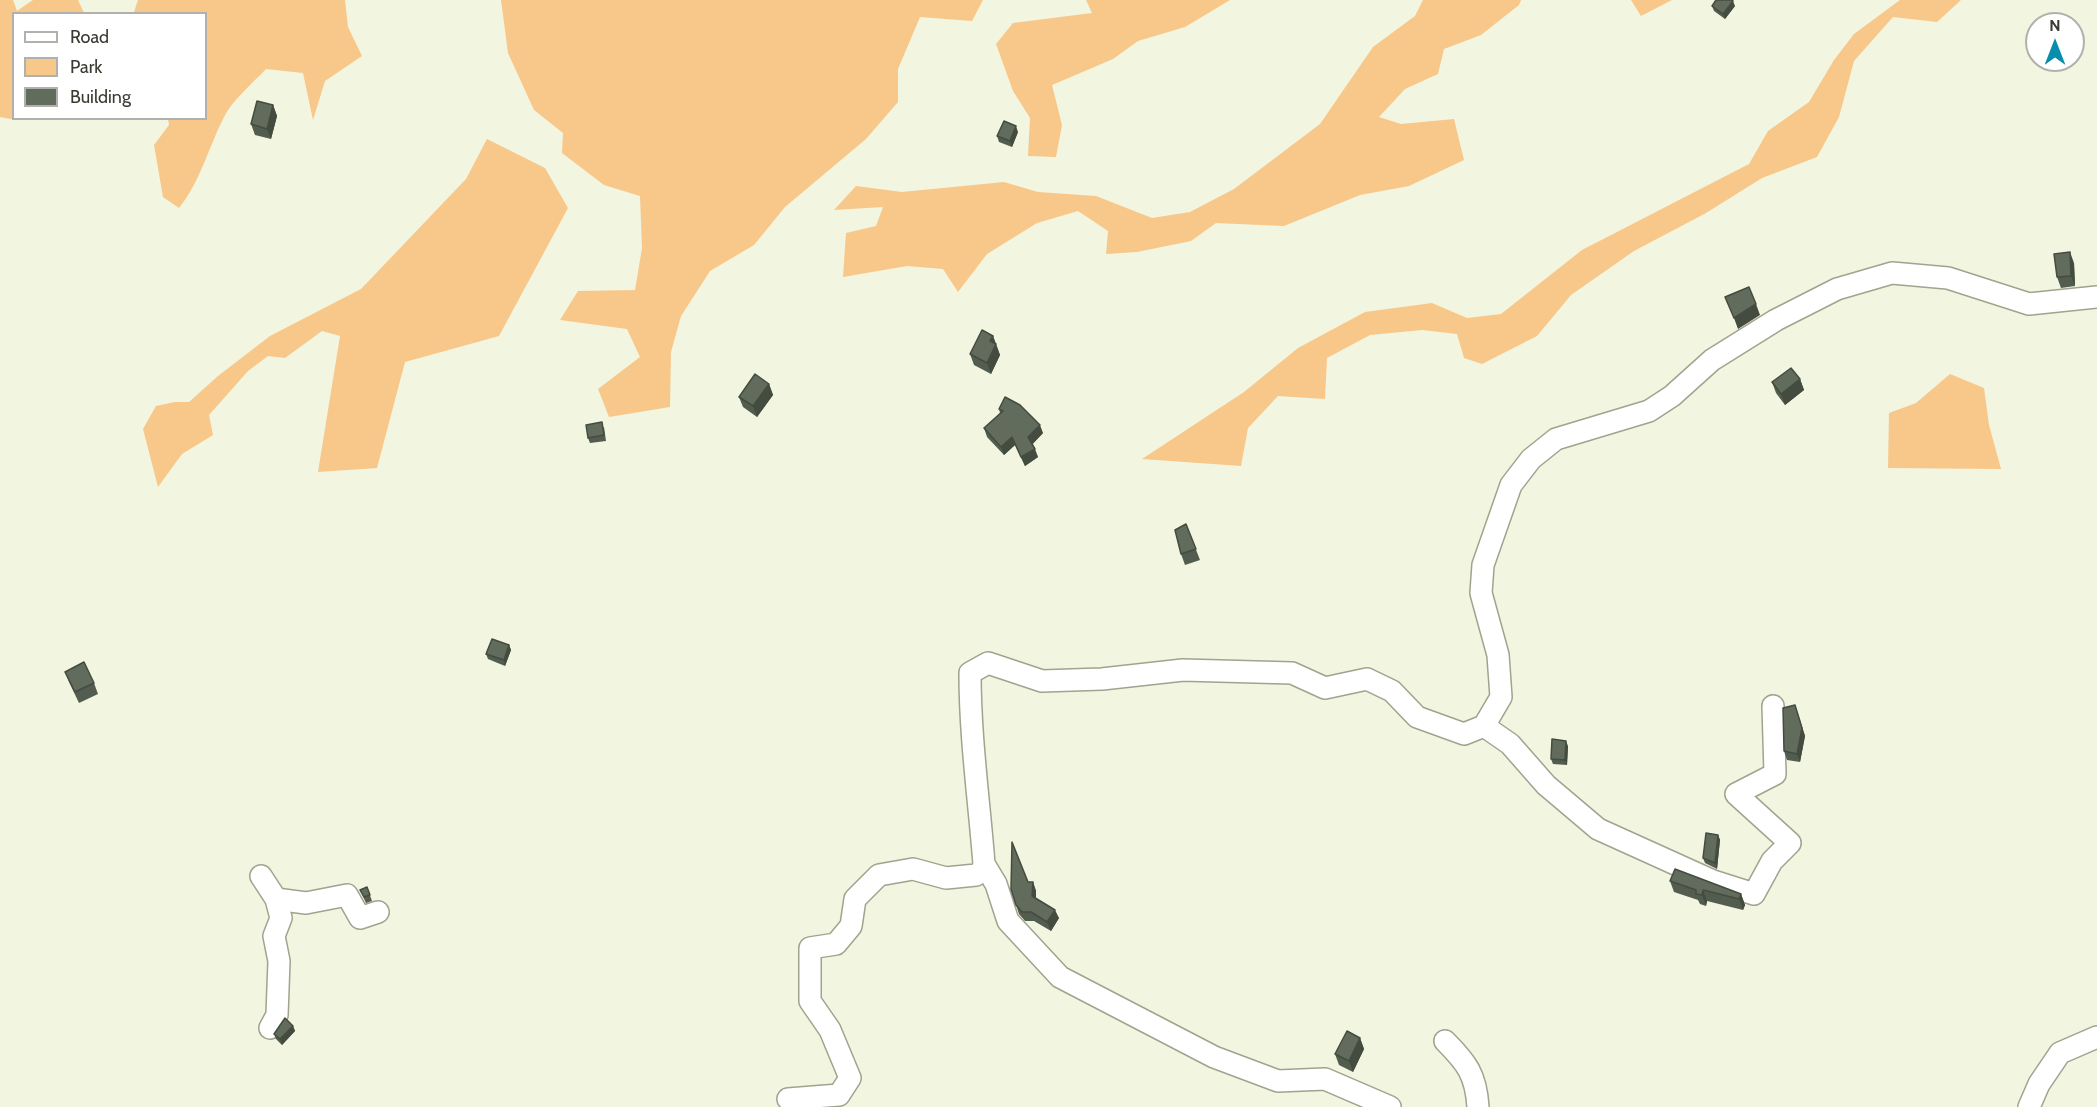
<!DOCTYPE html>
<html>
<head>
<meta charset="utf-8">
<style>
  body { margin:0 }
  #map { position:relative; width:2097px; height:1107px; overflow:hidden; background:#f2f5df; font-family:Cabin,sans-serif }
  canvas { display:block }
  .legend { position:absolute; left:12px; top:12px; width:195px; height:108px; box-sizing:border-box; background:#fff; border:2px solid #b0b1ad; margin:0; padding:8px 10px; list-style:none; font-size:18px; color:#393b32 }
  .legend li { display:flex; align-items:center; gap:12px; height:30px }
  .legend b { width:30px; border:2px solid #b0b1ad }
  .north { position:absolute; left:2025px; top:12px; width:60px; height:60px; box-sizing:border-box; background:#fff; border:2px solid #b0b1ad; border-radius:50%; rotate:0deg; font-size:16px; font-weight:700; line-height:24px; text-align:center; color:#393b32 }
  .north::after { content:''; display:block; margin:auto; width:21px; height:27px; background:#088dac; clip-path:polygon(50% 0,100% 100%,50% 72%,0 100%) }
</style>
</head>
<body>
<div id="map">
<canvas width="2097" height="1107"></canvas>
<ul class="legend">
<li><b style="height:8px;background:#fff"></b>Road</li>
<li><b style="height:16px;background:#f8c78a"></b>Park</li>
<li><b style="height:16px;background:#616c5c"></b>Building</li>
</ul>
<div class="north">N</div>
</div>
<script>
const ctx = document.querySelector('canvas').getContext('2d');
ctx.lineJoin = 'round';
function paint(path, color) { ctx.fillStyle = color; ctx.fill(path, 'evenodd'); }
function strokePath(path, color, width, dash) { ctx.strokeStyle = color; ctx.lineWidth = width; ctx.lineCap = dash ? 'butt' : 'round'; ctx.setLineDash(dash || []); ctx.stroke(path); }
const green = new Path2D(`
  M0,0H13L17,11L33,0H78L84,13L14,14V118L18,119L16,120L0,117Z
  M138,0H345L348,27L362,56L325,81L313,120L303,73L266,69C252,84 231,101 223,119C208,149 200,182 179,208L163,197L154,145L169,125L168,119L206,118V14L127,13L134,12Z
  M501,0H983L972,21L920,17L898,69V102L866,139L785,207L754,245L710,271L681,316L671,352L670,407L609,417L598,389L640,357L627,329L560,320L578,291L635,290L642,248L640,196L604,185L562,153L563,133L534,110L508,53Z
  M1086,0H1230L1185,27L1138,41L1113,59L1052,85L1062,125L1056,157L1028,156L1030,118L1013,91L996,44L1013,23L1092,13Z
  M1423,0H1521L1519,5L1481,35L1444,49L1438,74L1405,89L1379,117L1401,124L1454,119L1464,160L1409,186L1360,195L1284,226L1216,223L1191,241L1137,252L1106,254L1108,231L1078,211L1037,223L987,254L958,292L943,269L907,266L843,277L846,233L876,226L883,207L834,210L856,186L902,192L1004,182L1038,192L1096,196L1152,218L1190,212L1234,189L1320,124L1373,47L1415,16Z
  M1631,0H1672L1641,16Z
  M1900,0H1961L1937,22L1893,17L1854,61L1839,117L1817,157L1762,178L1706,213L1634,251L1571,295L1537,336L1482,364L1464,358L1457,334L1422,330L1370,335L1327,358L1325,399L1278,396L1248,428L1241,466L1142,459L1244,392L1298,348L1365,312L1432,303L1467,318L1501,314L1582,250L1749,164L1768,131L1809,102L1834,60L1854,34Z
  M487,139L545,168L568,208L499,336L405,362L377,468L318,472L340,336L322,331L285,358L268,356L248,371L209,415L213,435L182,454L158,487L143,429L156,406L175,402H189L218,376L270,336L361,289L466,179Z
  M1950,374L1984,388L1989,425L2001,469L1888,468L1889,413L1916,403Z`);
const minor = new Path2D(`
  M1484,726L1510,744L1546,785L1598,829L1713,881L1754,894L1772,861L1790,843L1736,794L1775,774L1773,706
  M984,864L996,884L1008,921L1060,977L1214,1057L1278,1081L1325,1079L1390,1107
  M261,876L276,899L281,918L274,936L279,961L277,1015L270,1028
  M276,899L306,903L347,895L360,918L378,912
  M1445,1041C1467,1063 1476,1075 1478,1107
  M788,1099L839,1095L850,1078L830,1030L810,1001V948L836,944L851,926L855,899L879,875L913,869L946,878L976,875L982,871L984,864C979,800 970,737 970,673L988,663L1042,681L1102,679L1183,670L1292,673L1325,688L1367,679L1392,691L1417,717L1464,734L1484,726L1501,697L1498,655L1481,593L1483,565L1511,485L1531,459L1556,439L1649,411L1672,396L1712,360L1776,320L1837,289L1892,273L1948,278L2029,304L2097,297
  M2029,1107L2039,1084L2060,1053L2097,1037`);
const wall = new Path2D(`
  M1712,6H1735L1725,19L1714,11Z
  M273,105L277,116L271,139L255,135L251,124Z
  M1018,132L1012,147L999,142L997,136Z
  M2074,263L2075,286L2061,288L2057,277Z
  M993,336L1000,355L991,374L974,365L970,354Z
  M1800,379L1804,390L1785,405L1776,393L1772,382Z
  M769,384L773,395L757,417L743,407L739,397Z
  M999,409L1043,433L1032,444L1038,457L1025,466L1015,445L1004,455L987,437L984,428L1000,413Z
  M604,427L606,441L590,443L588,438Z
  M1186,524L1200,560L1185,565L1181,554Z
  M509,645L511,650L505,666L488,659L486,654Z
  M65,672L94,683L98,694L79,703L69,682Z
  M1795,705L1805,736L1800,762L1787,760L1784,751Z
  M1568,746L1567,765L1553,764L1551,759Z
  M1718,835L1720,840L1717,869L1705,863L1703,858Z
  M1670,881L1741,894L1745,905L1743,910L1707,901L1706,906L1700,904L1698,900L1674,892Z
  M1028,882H1033L1036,891V898L1059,918L1051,931L1034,921H1025L1019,914L1011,889Z
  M367,887L372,901L366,903L360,890Z
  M293,1026L295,1031L282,1045L276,1039L274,1034Z
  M1360,1038L1364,1049L1353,1072L1339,1065L1335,1054Z`);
const shadedWall = new Path2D(`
  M1733,1L1735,6L1725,19L1723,14Z
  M273,105L277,116L271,139L267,129Z
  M1016,126L1018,132L1012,147L1010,141Z
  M2070,252L2074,263L2075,286L2071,276Z
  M1756,304L1760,315L1738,329L1734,318Z
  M993,336L1000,355L991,374L987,363L990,341Z
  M1800,379L1804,390L1785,405L1781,394Z
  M769,384L773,395L757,417L753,406Z
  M1040,425L1043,433L1031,446L1028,437Z
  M1012,437L1015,445L1004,455L1001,447Z
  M1035,449L1038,457L1025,466L1021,457Z
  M509,645L511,650L505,666L504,660Z
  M1795,705L1805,736L1800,762L1797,754Z
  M1566,741L1568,746L1567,765L1565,760Z
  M1718,835L1720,840L1717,869L1715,863Z
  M1033,882L1036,891V905L1032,896Z
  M1703,890L1707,901L1706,906L1702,895Z
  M1741,894L1745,905L1743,910L1739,899Z
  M1055,910L1059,918L1051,931L1047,922Z
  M293,1026L295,1031L282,1045L280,1039Z
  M1360,1038L1364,1049L1353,1072L1349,1061Z`);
const building = new Path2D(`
  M1716,0H1732L1733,1L1723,14L1712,6Z
  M257,101L273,105L267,129L251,124Z
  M1004,121L1016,126L1010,141L997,136Z
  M2070,252L2071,276L2057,277L2054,254Z
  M1749,287L1756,304L1734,318L1725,297Z
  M982,330L993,336L990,341L996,344L987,363L970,354Z
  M1791,368L1800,379L1781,394L1772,382Z
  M755,374L769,384L753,406L739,397Z
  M1005,397L1020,405L1040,425L1028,437L1035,449L1021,457L1012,437L1001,447L984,428L1003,411L999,409Z
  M602,422L604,435L588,438L586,425Z
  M1186,524L1196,549L1181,554L1175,530Z
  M492,639L509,645L504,660L486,654Z
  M84,662L94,683L75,692L65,672Z
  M1795,705L1802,728L1797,754L1784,751L1783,708Z
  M1552,739L1566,741L1565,760L1551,759Z
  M1706,833L1718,835L1715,863L1703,858Z
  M1012,842L1028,882H1033L1032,896L1055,910L1047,922L1031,912H1022L1016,905L1011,889Z
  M1675,869L1741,894L1739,899L1703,890L1702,895L1696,894V890L1670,881Z
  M367,887L370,895L364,897L360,890Z
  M285,1018L293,1026L280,1039L274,1034Z
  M1347,1031L1360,1038L1349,1061L1335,1054Z`);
paint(green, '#f8c78a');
strokePath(minor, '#a0a38e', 24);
strokePath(minor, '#fff', 21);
paint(wall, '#535d4f');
paint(shadedWall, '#444c40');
paint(building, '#616c5c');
strokePath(building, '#444c40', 1.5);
</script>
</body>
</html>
